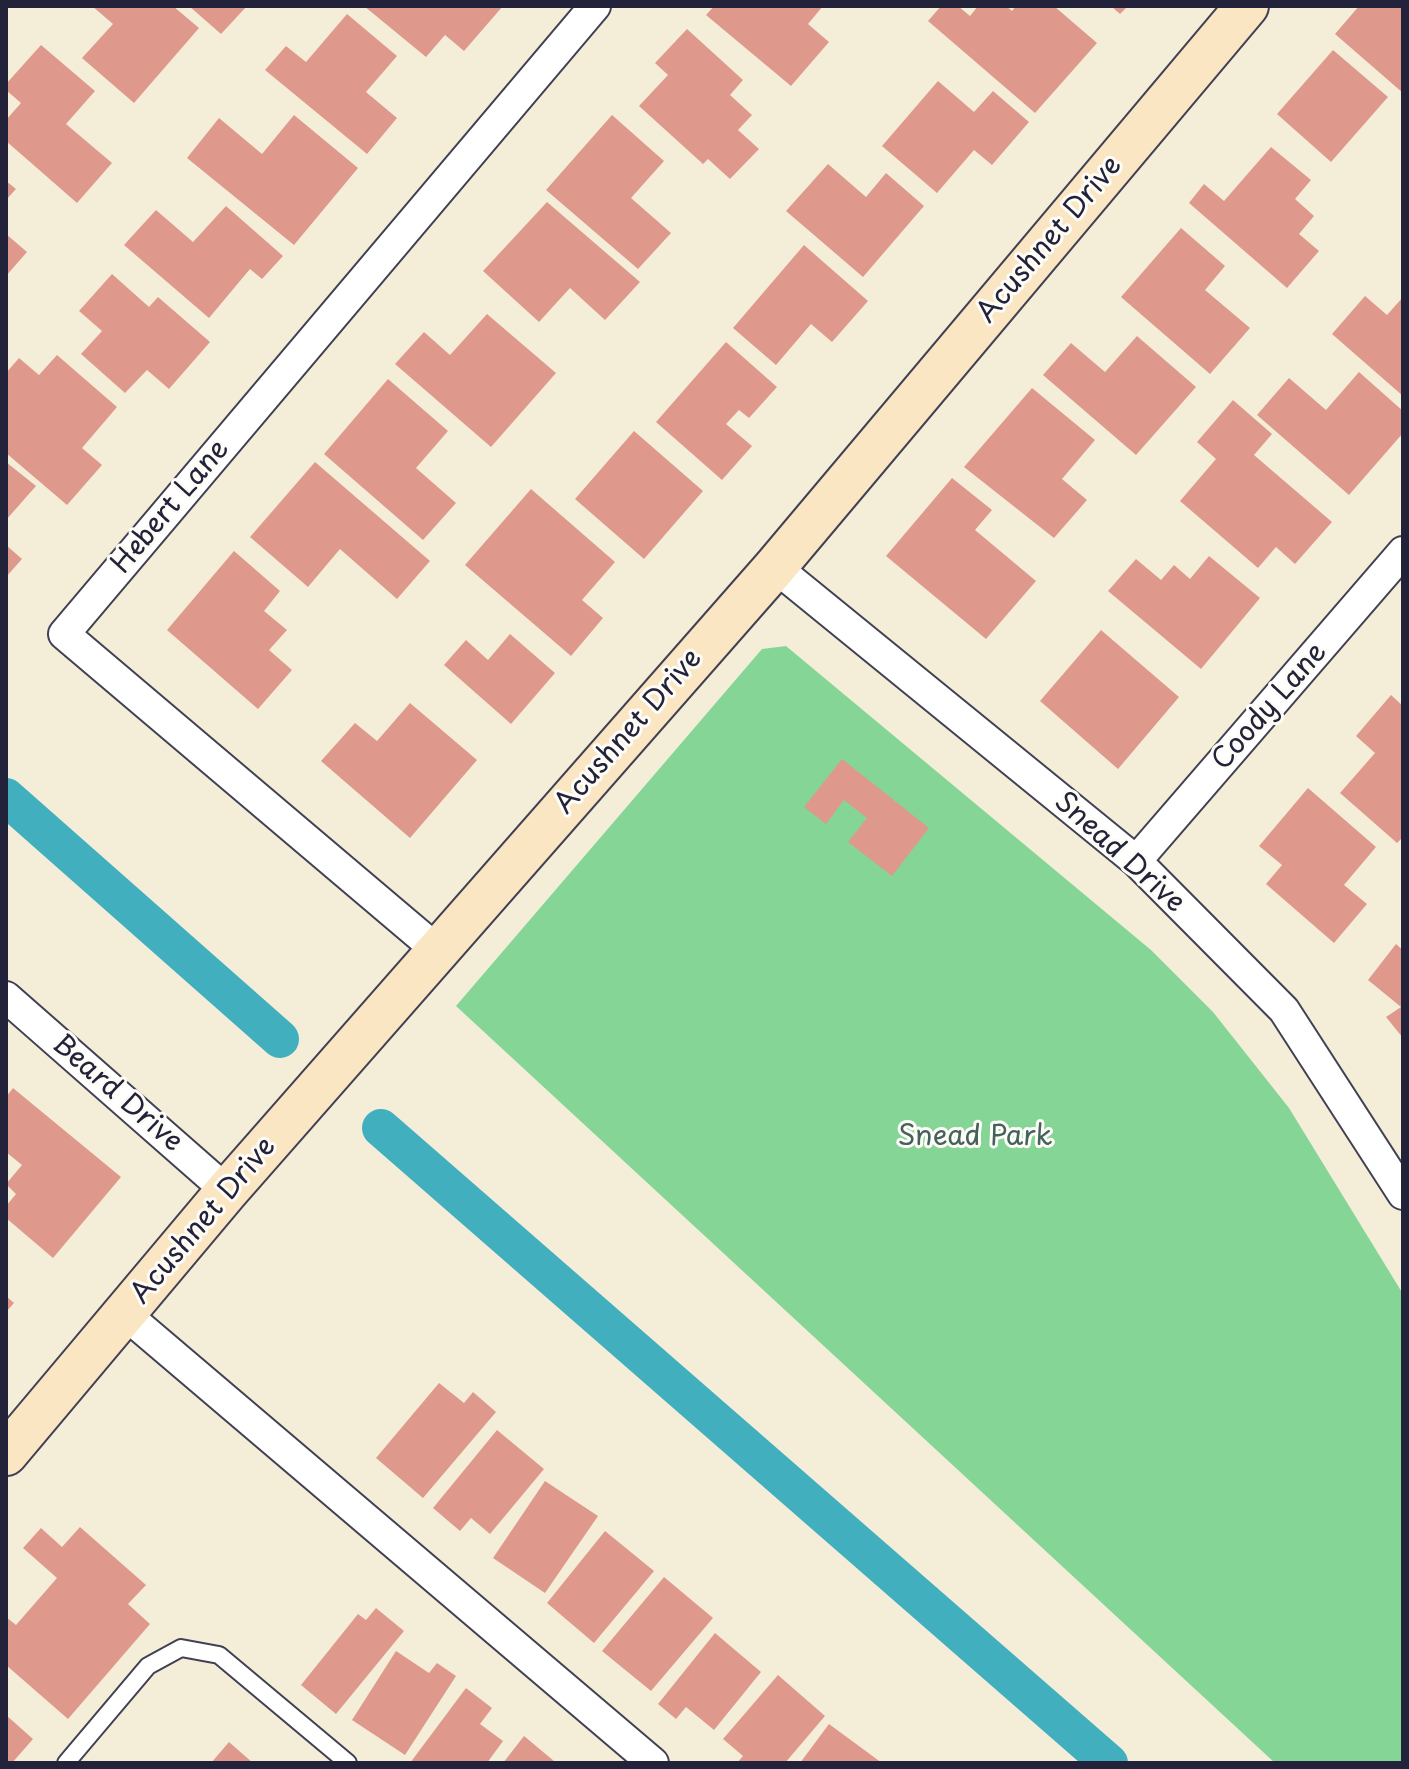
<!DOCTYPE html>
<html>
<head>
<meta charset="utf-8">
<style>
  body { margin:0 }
  #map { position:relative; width:1409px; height:1769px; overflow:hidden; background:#f4eed9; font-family:"Playpen Sans",sans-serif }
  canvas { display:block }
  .frame { position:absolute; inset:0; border:8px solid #22223b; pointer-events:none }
</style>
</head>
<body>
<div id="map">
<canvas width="1409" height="1769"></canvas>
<div class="frame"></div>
</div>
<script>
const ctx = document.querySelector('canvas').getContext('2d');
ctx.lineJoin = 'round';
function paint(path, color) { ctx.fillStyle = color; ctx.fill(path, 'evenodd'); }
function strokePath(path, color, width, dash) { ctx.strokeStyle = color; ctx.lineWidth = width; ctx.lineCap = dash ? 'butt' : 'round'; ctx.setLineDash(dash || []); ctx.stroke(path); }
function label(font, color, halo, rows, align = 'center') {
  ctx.font = font + ' "Playpen Sans",sans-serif'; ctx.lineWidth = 6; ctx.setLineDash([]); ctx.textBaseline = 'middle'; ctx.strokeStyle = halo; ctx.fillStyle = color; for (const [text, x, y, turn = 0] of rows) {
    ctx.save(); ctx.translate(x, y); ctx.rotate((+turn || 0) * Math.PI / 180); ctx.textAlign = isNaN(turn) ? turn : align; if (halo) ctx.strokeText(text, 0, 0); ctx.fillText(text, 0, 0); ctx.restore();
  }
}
const green = new Path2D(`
  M786,646L1151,950L1213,1012L1289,1108L1403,1294V1763H1275L456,1006L762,649Z`);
const canal = new Path2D(`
  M6,797L280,1039
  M381,1128L1109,1763`);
const building = new Path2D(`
  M92,6H173L199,28L134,103L82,58L113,24Z
  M189,6H247L221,34Z
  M364,6H503L464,51L445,35L426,57Z
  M714,6H823L808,24L829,42L791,86L706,15Z
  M941,6H958L970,16L978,6H1006L1012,11L1016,6H1054L1097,43L1035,113L928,21Z
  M1111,6H1128L1120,14Z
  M1359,6H1403V93L1335,34Z
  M347,14L397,56L366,92L397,118L367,154L265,70L286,46L306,62Z
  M687,29L743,80L730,95L752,115L738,130L759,149L730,179L708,159L703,164L639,106L668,75L655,63Z
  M41,45L95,91L66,124L112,163L77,203L6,141V120L21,103L6,90V84Z
  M1333,50L1388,97L1331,162L1277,114Z
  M938,81L974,112L993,91L1029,122L992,165L974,150L937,193L882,146Z
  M294,115L358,168L294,245L187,158L219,118L262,154Z
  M612,115L664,161L631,198L671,233L638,269L546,190Z
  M1271,147L1311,180L1295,199L1314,216L1299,234L1319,251L1287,288L1189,203L1204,184L1224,201Z
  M828,164L866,197L886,173L924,206L863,277L786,211Z
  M6,181L16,189L6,200Z
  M547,202L640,282L605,320L570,288L539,322L483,271Z
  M226,206L283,256L262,279L250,269L209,318L124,245L156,210L193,242Z
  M1181,228L1225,266L1205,290L1250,328L1210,374L1121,297Z
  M6,234L27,252L6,276Z
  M804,245L868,301L832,342L811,324L776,365L733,328Z
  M112,274L149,307L158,297L210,342L169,389L147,370L125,393L81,354L102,331L79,311Z
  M1365,296L1387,315L1403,297V396L1332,334Z
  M487,314L556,373L491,447L395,364L424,332L450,355Z
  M1137,336L1196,387L1136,455L1043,375L1071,343L1105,372Z
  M726,342L777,387L749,418L739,410L726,424L752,446L722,480L656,422Z
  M57,355L117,407L82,448L102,465L67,505L6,453V373L19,358L39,375Z
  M1359,372L1403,411V433L1349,495L1257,415L1289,378L1326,410Z
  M388,379L448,431L416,468L456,503L423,540L324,454Z
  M1032,388L1095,440L1062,479L1087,500L1054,538L964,467Z
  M1233,400L1272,434L1254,455L1332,522L1295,564L1276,547L1258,568L1180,501L1216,459L1197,442Z
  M634,431L703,491L644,559L575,499Z
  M6,462L36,486L6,520Z
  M315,462L430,561L397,599L340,549L308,587L250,537Z
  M952,478L992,510L975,530L1036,581L986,639L886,556Z
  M531,489L615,562L582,600L603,618L571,656L465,565Z
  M6,545L22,559L6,577Z
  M234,551L280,591L264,611L287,630L269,650L292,670L258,709L167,630Z
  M1209,556L1260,598L1201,669L1108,591L1136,559L1161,580L1174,565L1190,579Z
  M1101,630L1179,697L1118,769L1040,701Z
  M510,634L555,673L511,724L444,665L466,640L488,660Z
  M1391,695L1403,706V837L1397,843L1340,793L1375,753L1356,736Z
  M410,703L477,760L410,838L321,761L355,723L377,741Z
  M842,759L929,828L892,876L848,842L867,818L844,800L826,824L804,807Z
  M1308,788L1376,847L1344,885L1367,904L1334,943L1266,884L1282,865L1259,846Z
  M1396,944L1403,950V1038L1386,1017L1401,1007L1368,980Z
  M13,1088L121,1177L53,1258L6,1218V1206L16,1194L6,1184L22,1165L6,1152V1097Z
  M6,1296L14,1303L6,1312Z
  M439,1383L464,1403L473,1392L496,1412L423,1498L376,1458Z
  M497,1430L544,1469L490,1534L471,1518L460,1531L433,1508Z
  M545,1481L598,1516L545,1593L493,1558Z
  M80,1527L146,1585L128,1604L150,1624L68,1719L6,1665V1617L16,1625L57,1578L23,1548L41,1528L62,1547Z
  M605,1531L654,1571L594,1643L547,1603Z
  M664,1577L713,1618L651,1691L602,1651Z
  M376,1608L404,1631L336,1714L301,1685L358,1614L366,1620Z
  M715,1633L761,1672L714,1730L686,1707L676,1719L658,1704Z
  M396,1651L429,1673L437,1663L456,1676L405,1755L352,1720Z
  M778,1675L825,1716L785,1763H737L743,1756L723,1739Z
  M466,1688L492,1708L480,1724L503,1741L487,1763H410Z
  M6,1715L33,1739L12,1763H6Z
  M829,1724L882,1763H800Z
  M524,1736L554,1761L552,1763H503Z
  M229,1742L253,1763H211Z`);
const lane = new Path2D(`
  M66,1763L148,1666L181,1648L219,1655L348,1763`);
const street = new Path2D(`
  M775,567L1136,861L1284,1010L1403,1194
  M1136,861L1403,552
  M437,950L64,634L595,6
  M6,997L227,1191
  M125,1314L653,1763`);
const secondary = new Path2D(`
  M6,1454L227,1191L775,567L1247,6`);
const streetNames = [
  ["Acushnet Drive",1050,240,-50],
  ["Hebert Lane",171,507,-50],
  ["Coody Lane",1270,707,-49],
  ["Acushnet Drive",629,732,-49],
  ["Snead Drive",1119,853,42],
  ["Beard Drive",117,1094,41],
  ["Acushnet Drive",204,1221,-50]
];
const parkNames = [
  ["Snead Park",975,1137]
];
paint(green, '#85d596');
strokePath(canal, '#42afbf', 38);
paint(building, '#df998c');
strokePath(lane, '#424153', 20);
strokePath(street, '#424153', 34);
strokePath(secondary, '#424153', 46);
strokePath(lane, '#fff', 16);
strokePath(street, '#fff', 30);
strokePath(secondary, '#fbe6c4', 42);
label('28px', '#22223b', '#fdfcf7', streetNames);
label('28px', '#45615b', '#fdfcf7', parkNames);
</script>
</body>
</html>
